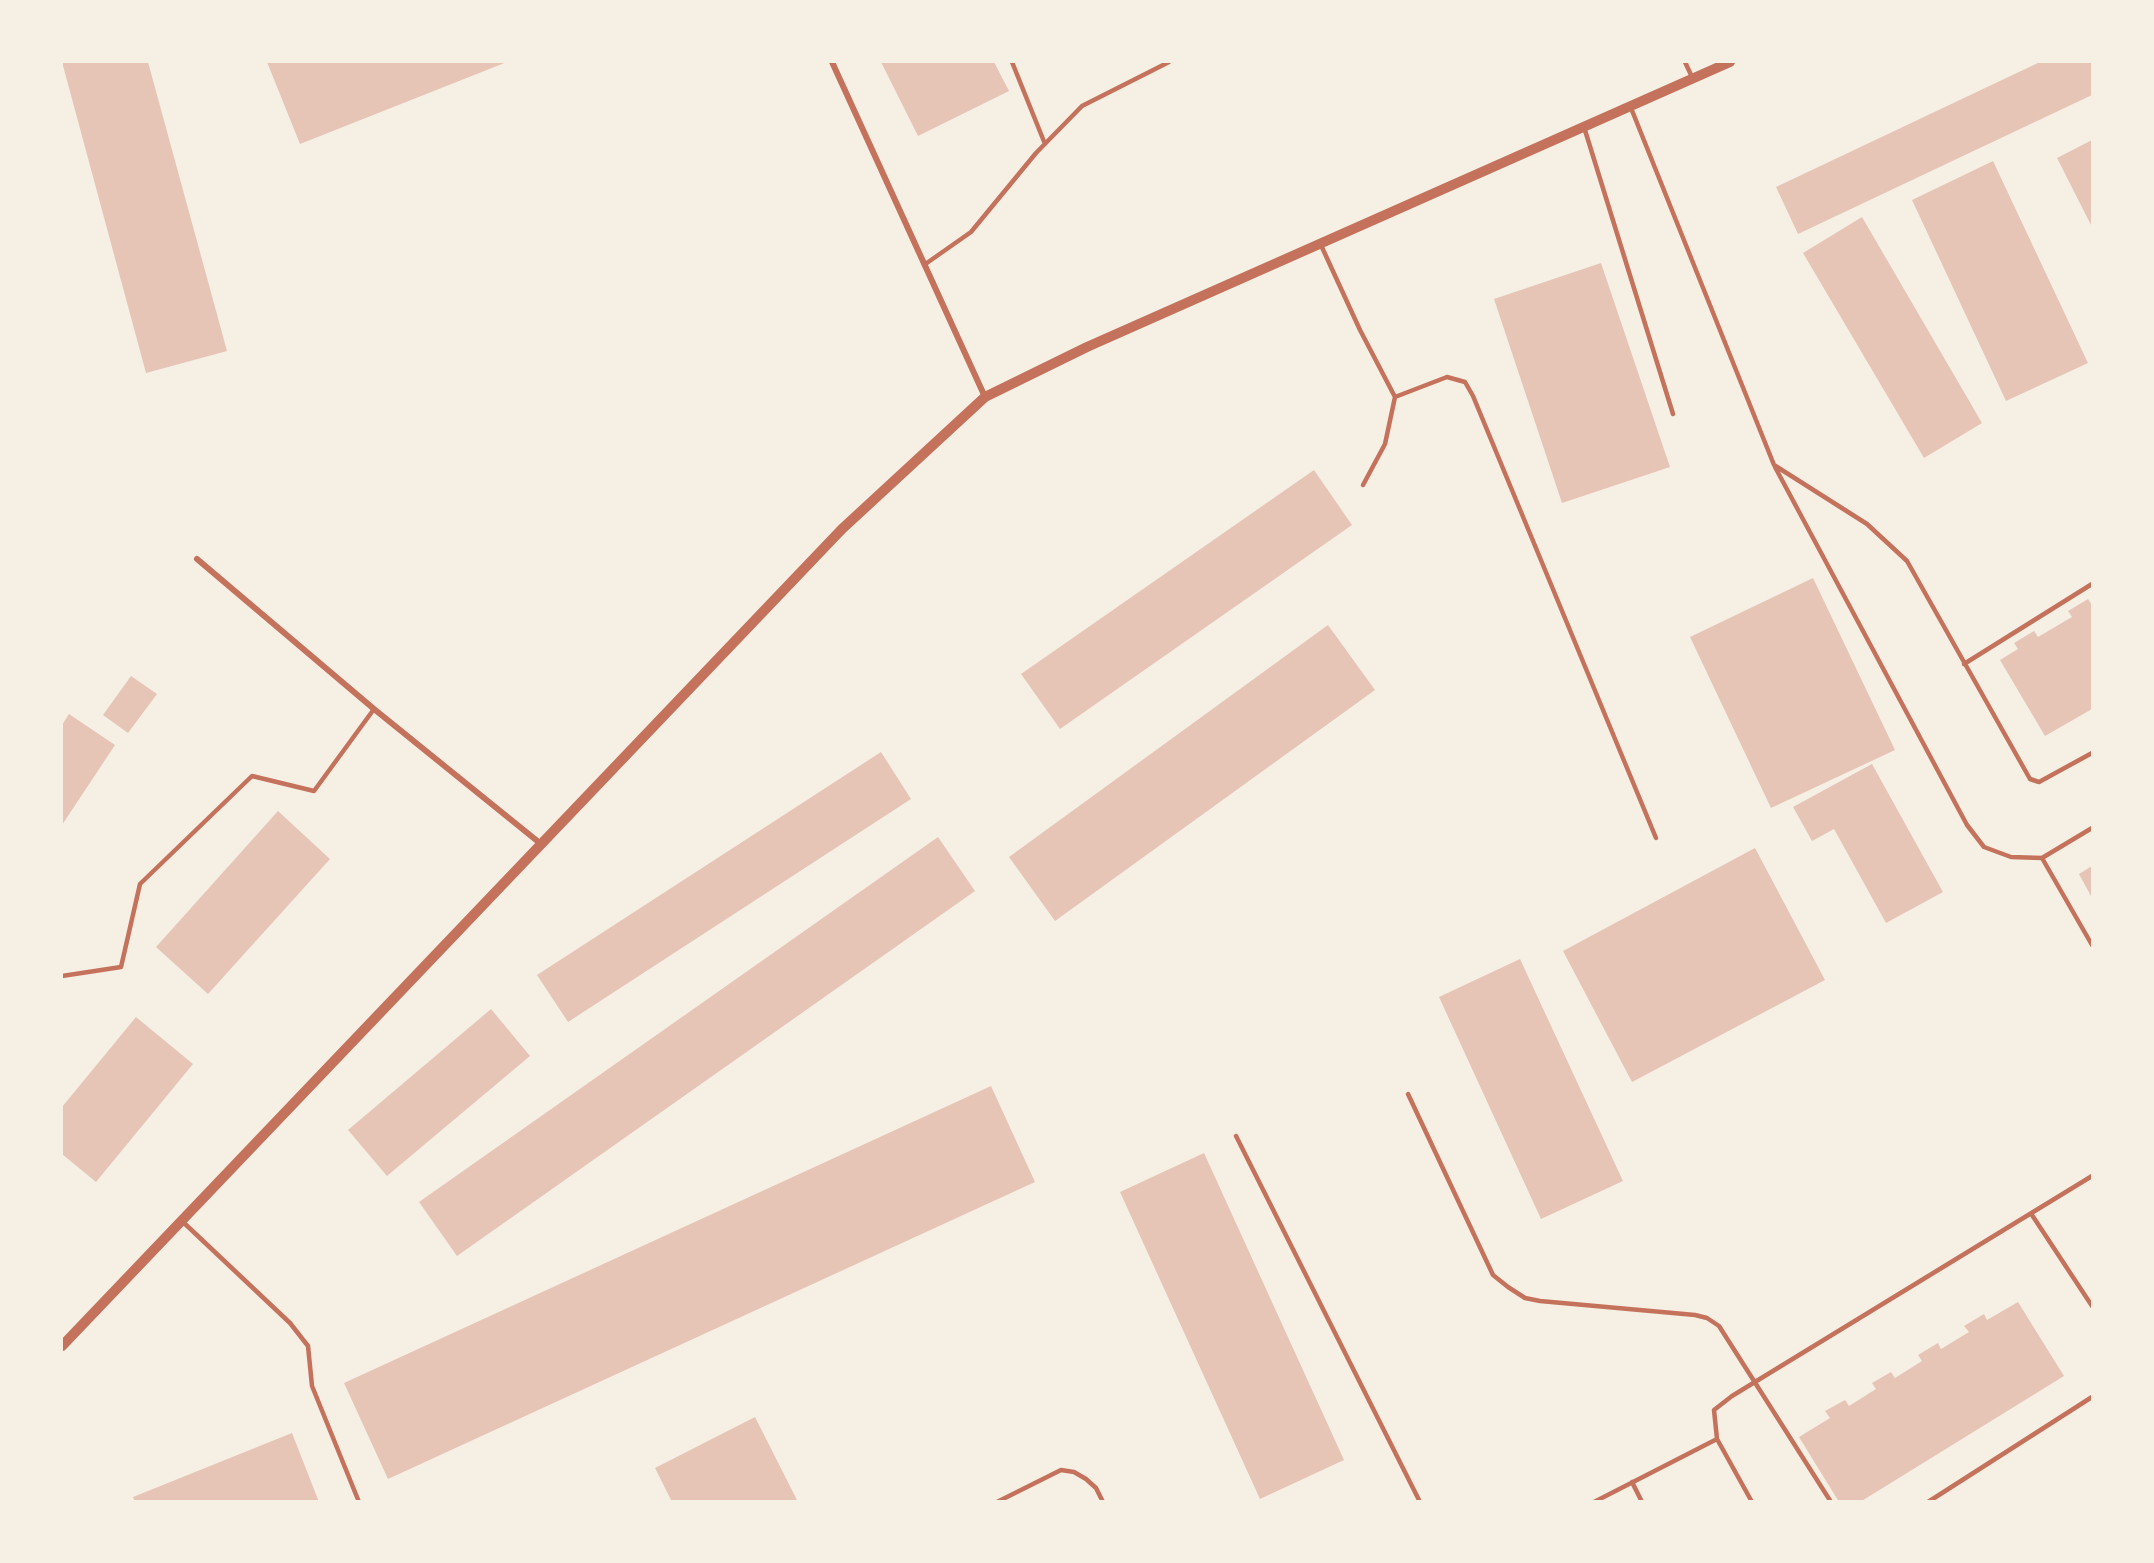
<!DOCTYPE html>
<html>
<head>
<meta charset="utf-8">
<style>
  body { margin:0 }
  #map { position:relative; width:2154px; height:1563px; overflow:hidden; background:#f6efe4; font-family:Raleway,sans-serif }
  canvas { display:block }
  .frame { position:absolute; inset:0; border:63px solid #f6efe4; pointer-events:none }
</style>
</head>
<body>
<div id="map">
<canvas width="2154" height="1563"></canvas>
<div class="frame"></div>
</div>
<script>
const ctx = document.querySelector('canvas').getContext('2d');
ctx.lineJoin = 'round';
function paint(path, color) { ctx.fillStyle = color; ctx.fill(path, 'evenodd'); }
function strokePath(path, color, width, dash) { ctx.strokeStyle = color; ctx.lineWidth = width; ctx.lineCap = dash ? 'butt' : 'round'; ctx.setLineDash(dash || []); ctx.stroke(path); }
const building = new Path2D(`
  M62,62H148L227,351L146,373Z
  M267,62H507L300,144Z
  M881,62H994L1009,91L918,136Z
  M2040,62H2092V95L1798,234L1776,187Z
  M2092,140V227L2057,158Z
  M1993,161L2088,363L2006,401L1912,200Z
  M1862,217L1982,423L1924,458L1803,253Z
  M1601,263L1670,467L1562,503L1494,299Z
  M1314,470L1352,525L1060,729L1021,674Z
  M1813,578L1895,750L1771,808L1690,637Z
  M2088,599L2092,605V709L2045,736L2000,660L2018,649L2014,643L2034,631L2038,637L2072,617L2068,611Z
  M1328,625L1375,690L1055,921L1009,857Z
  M131,676L157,694L128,733L103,715Z
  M69,714L115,745L62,825V725Z
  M881,752L911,799L568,1022L537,975Z
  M1872,764L1943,892L1886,923L1834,829L1812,841L1793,807Z
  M278,811L330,859L208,994L156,947Z
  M938,837L975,891L457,1256L419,1202Z
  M1755,848L1825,980L1632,1082L1563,951Z
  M2092,866V898L2079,874Z
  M1520,959L1623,1181L1541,1219L1439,997Z
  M491,1009L530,1056L387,1176L348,1130Z
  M136,1017L193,1064L96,1182L62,1154V1107Z
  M991,1086L1035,1182L388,1479L344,1383Z
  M1204,1153L1344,1460L1260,1499L1120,1192Z
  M2018,1302L2064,1376L1860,1502H1839L1799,1437L1830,1418L1825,1411L1845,1400L1849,1406L1876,1389L1872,1383L1891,1372L1895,1378L1922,1361L1918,1355L1938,1343L1941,1349L1969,1332L1964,1326L1984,1314L1987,1320Z
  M755,1417L798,1502H672L655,1468Z
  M292,1433L319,1502H135L133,1497Z`);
const service = new Path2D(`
  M1012,62L1045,144
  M1685,62L1692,77
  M1631,108L1774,465L1867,524L1907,561L2030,779L2039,782L2092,753
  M1584,127L1673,414
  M1320,243L1360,330L1395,397L1385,444L1363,485
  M924,265L971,232L1036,153L1082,106L1169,62
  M1395,397L1447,377L1465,382L1473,396L1656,838
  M1775,467L1967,825L1984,847L2011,857L2042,858L2092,945
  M1964,664L2092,584
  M2042,858L2092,828
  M62,976L121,967L140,884L252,776L314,791L374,709
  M1408,1094L1493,1275L1508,1287L1525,1298L1540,1301L1695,1315L1707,1318L1719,1326L1831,1502
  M1236,1136L1420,1502
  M2032,1215L2092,1306
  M183,1222L290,1323L308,1346L312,1386L359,1502
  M1632,1482L1642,1502
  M997,1502L1061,1470L1074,1472L1086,1479L1096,1488L1103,1502
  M1594,1502L1717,1439
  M1752,1502L1717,1439L1714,1410L1732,1396L2092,1176
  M1928,1502L2092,1397`);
const minor = new Path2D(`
  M832,62L985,397
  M197,559L374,709L541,844`);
const tertiary = new Path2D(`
  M62,1346L842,529L985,397L1087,347L1730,62`);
paint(building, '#e6c5b7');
strokePath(service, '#c5725c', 4.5);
strokePath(minor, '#c5725c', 6);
strokePath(tertiary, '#c5725c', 10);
</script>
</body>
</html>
